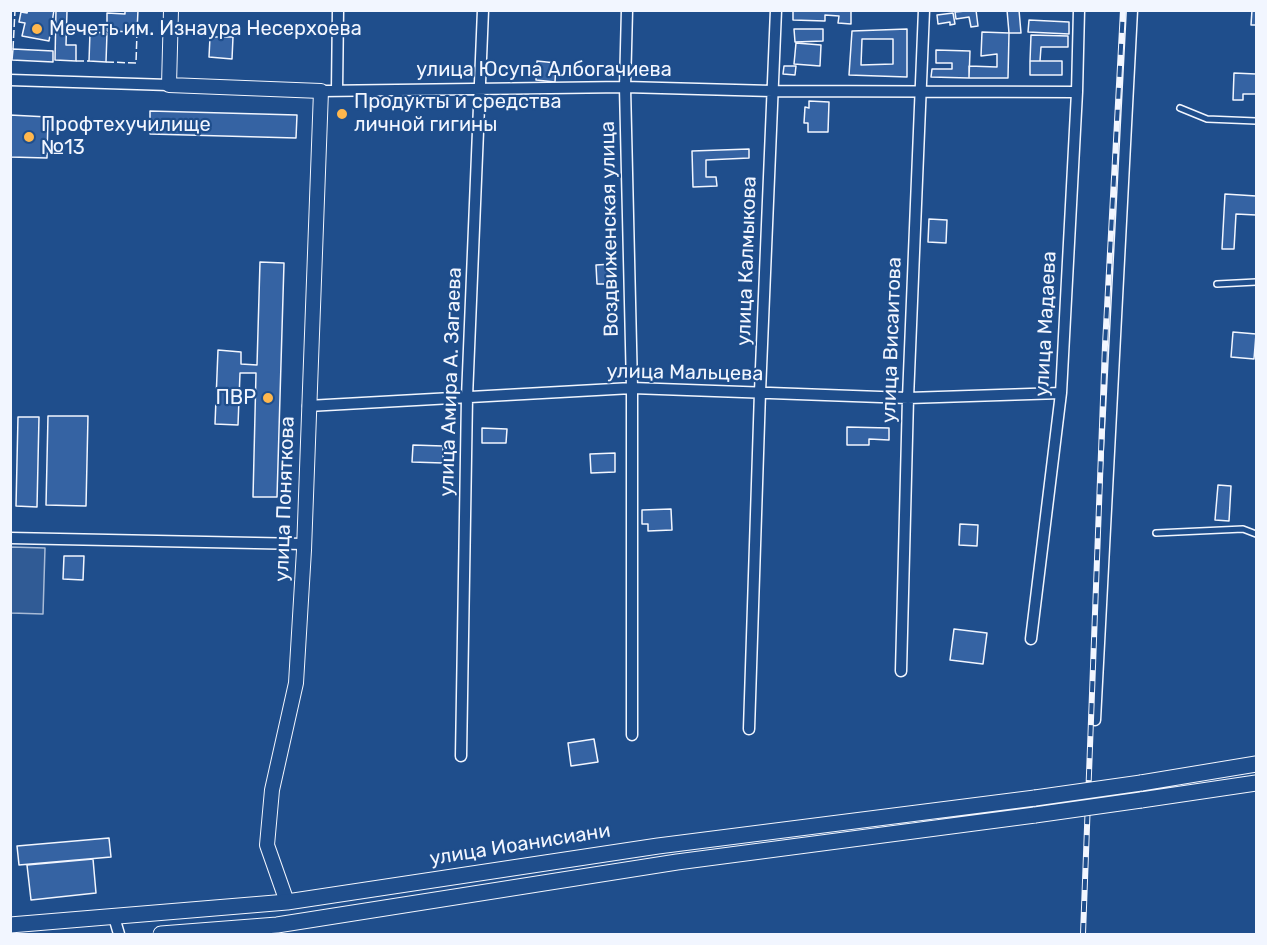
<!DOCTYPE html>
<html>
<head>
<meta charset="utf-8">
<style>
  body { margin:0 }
  #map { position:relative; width:1267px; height:945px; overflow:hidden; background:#1f4e8c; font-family:Rubik,sans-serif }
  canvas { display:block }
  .frame { position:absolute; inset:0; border:12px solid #f2f6ff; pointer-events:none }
</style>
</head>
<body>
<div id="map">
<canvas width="1267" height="945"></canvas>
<div class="frame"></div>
</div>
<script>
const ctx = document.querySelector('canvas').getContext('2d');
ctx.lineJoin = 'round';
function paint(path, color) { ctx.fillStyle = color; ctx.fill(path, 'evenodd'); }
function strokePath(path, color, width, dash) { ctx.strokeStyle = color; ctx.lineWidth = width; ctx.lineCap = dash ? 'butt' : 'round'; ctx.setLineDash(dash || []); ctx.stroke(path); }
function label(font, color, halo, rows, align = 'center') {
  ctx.font = font + ' Rubik,sans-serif'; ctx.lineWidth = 4.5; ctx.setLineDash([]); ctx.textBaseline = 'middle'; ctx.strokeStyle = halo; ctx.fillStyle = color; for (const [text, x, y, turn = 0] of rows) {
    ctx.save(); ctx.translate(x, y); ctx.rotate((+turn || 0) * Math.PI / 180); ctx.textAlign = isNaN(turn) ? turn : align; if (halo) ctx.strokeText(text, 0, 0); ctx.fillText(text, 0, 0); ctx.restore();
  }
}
const parking = new Path2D(`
  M11,547L45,548L43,614L11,613Z`);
const building = new Path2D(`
  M28,10H54L49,41L22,36L25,23L19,22L21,12L27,13Z
  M56,10L67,11L66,45H76V61L55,60Z
  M125,10H138L137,32L107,31V13L125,14Z
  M793,10H851V24L838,23L839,16L825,15V21L793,20Z
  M976,10L978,26L971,27L969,17L956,19L955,12Z
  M1007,10H1019L1021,33H1009Z
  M1252,10H1256V25H1251Z
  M953,13L955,24L950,25V22L938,24L937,15Z
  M1029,20L1069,22V34L1028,32Z
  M794,29H823V41L795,42Z
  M907,29V77L849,75L852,31ZM862,39H893V64L861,65Z
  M90,32L107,33L106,62L89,61Z
  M982,32L1009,33L1008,78H969V66L997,67V54L981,56Z
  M1031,35L1068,36V47H1041L1040,61H1030Z
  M210,37H233L232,59L209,57Z
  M796,43L821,45L820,66L794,64Z
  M13,49L53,51V62L12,60Z
  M936,50L970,51L969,78L931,77L932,69H952V63H936Z
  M537,61L556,63L555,82L536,80Z
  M1030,61H1062V75H1030Z
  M784,66H796L795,75L783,74Z
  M1234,73L1256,74V94H1243V100H1233Z
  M809,101L829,102L828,132H808V123H804L805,107L809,108Z
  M150,111L297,115L296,138L150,134Z
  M10,115L48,117L47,158L10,157Z
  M749,149V158L706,160V177H716L717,186L693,187L692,151Z
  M1225,194L1256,196V215L1236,214L1234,249H1222Z
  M929,219L947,220L946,243L928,242Z
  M260,262L284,263L277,497H253L256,373H240L238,425L215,424L218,350L241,352V364L257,365Z
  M613,264V284H597L596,265Z
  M1233,332L1256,334L1254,359L1231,357Z
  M48,416H88L86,506L46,505Z
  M18,417H39L37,507L16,506Z
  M847,427L889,428V440L869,439V445H847Z
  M482,428L507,429L506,443H482Z
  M413,445L443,446V463L412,462Z
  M615,453V472L591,473L590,454Z
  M1218,485L1231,486L1229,521L1215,520Z
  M671,509L672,530L648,531V524H642V510Z
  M960,524L978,525L977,546L959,545Z
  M64,556H84L83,580L63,579Z
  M954,629L987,633L983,664L950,660Z
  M594,739L598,762L571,766L568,743Z
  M109,838L111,857L19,865L17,846Z
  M93,859L96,893L31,900L27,865Z`);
const service = new Path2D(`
  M1180,108L1207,119L1256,121
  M1217,284L1256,282
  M1156,533L1243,529L1256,534`);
const minor = new Path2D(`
  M627,10L625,87L632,388V735
  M10,80L169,85
  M337,90L338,10
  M321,91L625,87L772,91L1077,92
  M308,406L632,388L908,398L1061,393
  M10,538L304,544
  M1031,639L1061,393L1077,92L1079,10
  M901,671L908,398L924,10
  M1095,720L1132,10
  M749,729L760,392L776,10
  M461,756L467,397L483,10
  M114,917L119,934`);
const tertiary = new Path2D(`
  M171,10L169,85L321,91L304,550L296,683L272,790L267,845L287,902`);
const secondary = new Path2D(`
  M1141,783L1256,764
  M1141,800L1256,783
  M10,925L287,902L658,846L1035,798
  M161,934L277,925L677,862L1035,815`);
const rail = new Path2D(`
  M1083,934L1105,345L1123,10`);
const secondaryBridge = new Path2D(`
  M1035,798L1141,783
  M1035,815L1141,800`);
const fence = new Path2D(`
  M13,49L15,10
  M76,61H89
  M106,62L136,63L137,32`);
const markers = [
  [37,29,6,"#ffb74d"],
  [342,114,6,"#ffb74d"],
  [29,137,6,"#ffb74d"],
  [268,398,6,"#ffb74d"]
];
const poiNames = [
  ["Мечеть им. Изнаура Несерхоева",49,29],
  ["Продукты и средства",354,102],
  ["личной гигины",354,125],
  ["Профтехучилище",41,125],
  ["№13",41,148],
  ["ПВР",256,398,"right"]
];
const streetNames = [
  ["улица Юсупа Албогачиева",544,70],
  ["Воздвиженская улица",610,229,-91],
  ["улица Калмыкова",747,261,-88],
  ["улица Мадаева",1046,324,-87],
  ["улица Висаитова",892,340,-88],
  ["улица Мальцева",685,373,1],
  ["улица Амира А. Загаева",451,382,-88],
  ["улица Поняткова",285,499,-88],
  ["улица Иоанисиани",520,845,-9]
];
paint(parking, '#305b95');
strokePath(parking, '#a8bbd7', 1.5);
paint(building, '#3563a3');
strokePath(building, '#f2f6ff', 1.5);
strokePath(service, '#f2f6ff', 8);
strokePath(minor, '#f2f6ff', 13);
strokePath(tertiary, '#f2f6ff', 16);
strokePath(secondary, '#f2f6ff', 17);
strokePath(service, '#1f4e8c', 5);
strokePath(minor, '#1f4e8c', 10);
strokePath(tertiary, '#1f4e8c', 14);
strokePath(secondary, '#1f4e8c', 15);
strokePath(rail, '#f2f6ff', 6);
strokePath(rail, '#1f4e8c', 4, [11]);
strokePath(secondaryBridge, '#f2f6ff', 17, []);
strokePath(secondaryBridge, '#1f4e8c', 15);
strokePath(fence, '#f2f6ff', 1.5, [8, 3]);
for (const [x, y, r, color] of markers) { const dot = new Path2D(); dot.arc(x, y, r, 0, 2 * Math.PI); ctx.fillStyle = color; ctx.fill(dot); strokePath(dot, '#1f4e8c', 2); }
label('20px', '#f2f6ff', '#1f4e8c', poiNames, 'left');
label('20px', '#f2f6ff', '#1f4e8c', streetNames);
</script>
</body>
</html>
